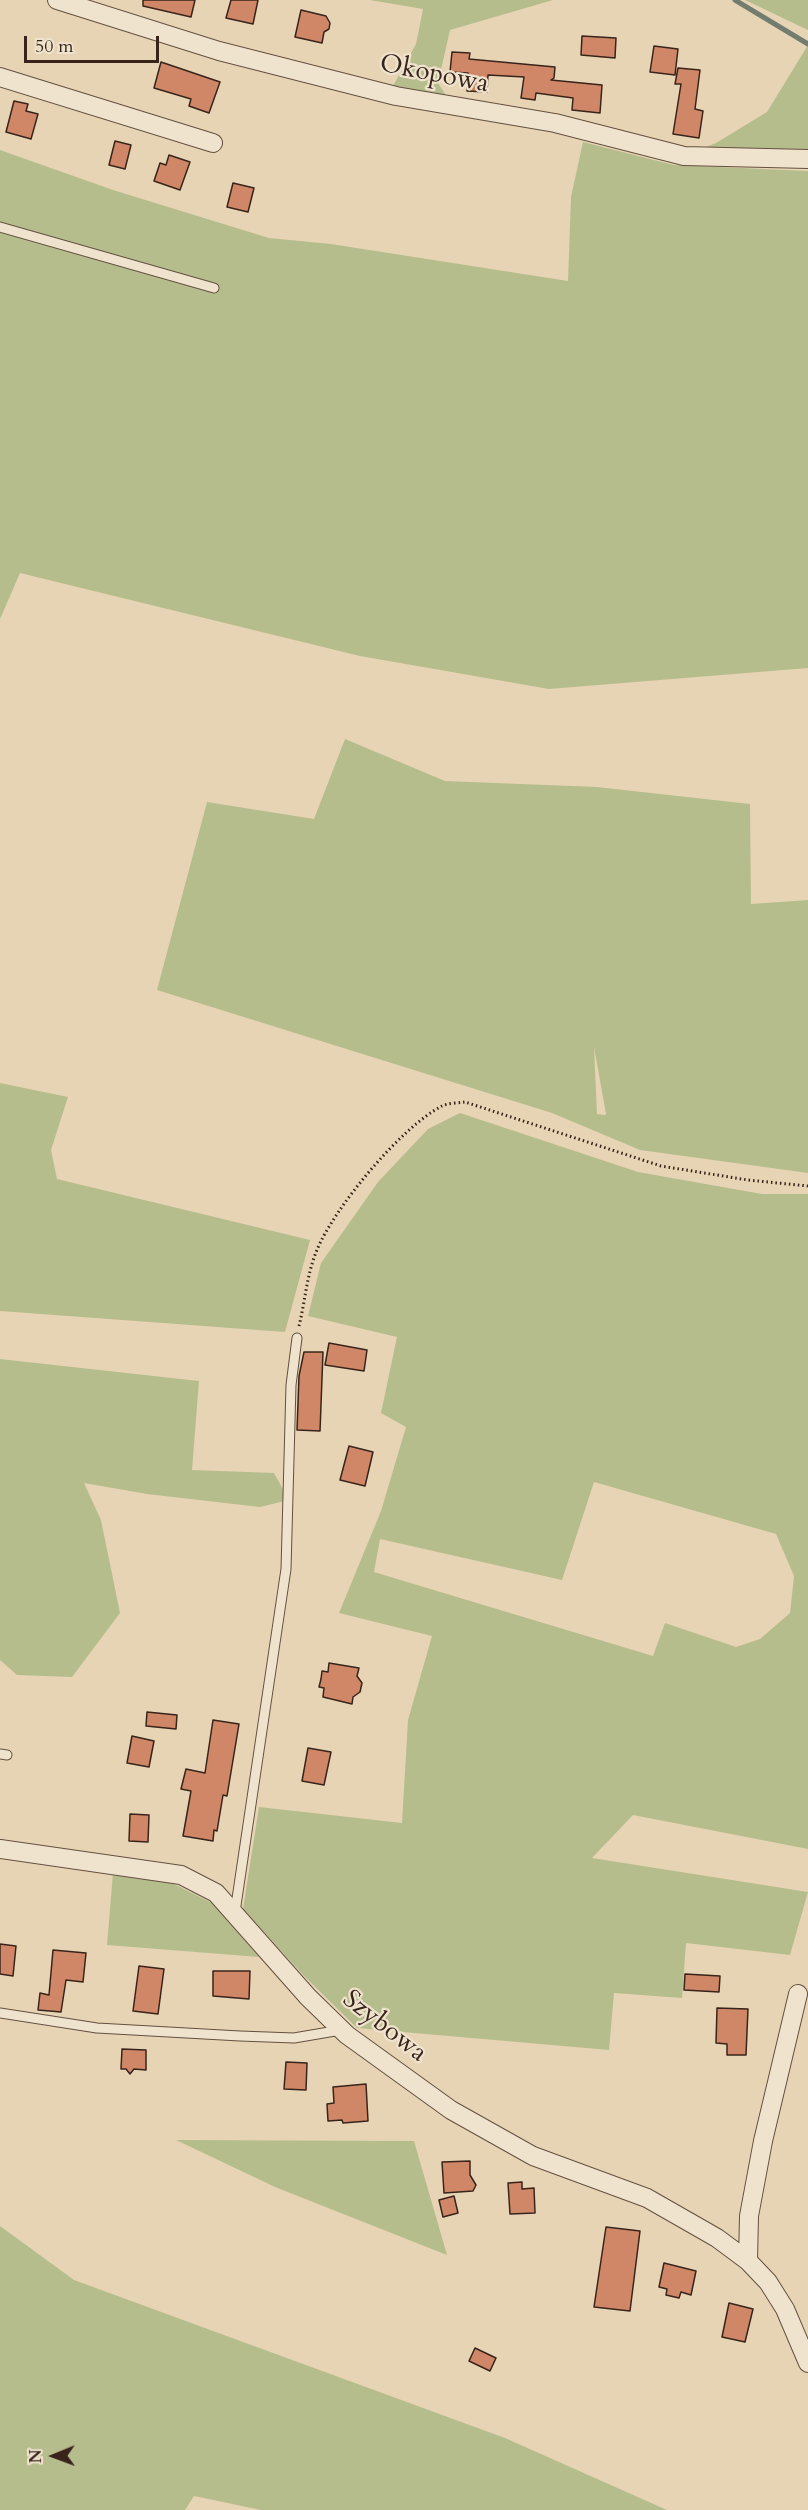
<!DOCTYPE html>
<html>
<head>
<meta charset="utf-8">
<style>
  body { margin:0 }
  #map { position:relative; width:808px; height:2510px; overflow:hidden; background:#e7d4b4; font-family:Cardo,serif }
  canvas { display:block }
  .north { position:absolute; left:24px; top:2426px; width:60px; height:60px; -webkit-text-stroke:4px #efe3ce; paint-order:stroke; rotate:269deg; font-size:16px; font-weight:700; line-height:24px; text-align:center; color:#38241a }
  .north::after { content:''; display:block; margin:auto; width:21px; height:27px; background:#38241a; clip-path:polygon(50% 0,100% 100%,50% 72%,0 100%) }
  .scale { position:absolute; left:24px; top:36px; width:135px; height:27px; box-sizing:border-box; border:3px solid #38241a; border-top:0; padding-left:8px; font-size:18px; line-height:21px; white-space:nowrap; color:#38241a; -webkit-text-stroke:4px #efe3ce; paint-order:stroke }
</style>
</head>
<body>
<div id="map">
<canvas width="808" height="2510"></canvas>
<div class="north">N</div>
<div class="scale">50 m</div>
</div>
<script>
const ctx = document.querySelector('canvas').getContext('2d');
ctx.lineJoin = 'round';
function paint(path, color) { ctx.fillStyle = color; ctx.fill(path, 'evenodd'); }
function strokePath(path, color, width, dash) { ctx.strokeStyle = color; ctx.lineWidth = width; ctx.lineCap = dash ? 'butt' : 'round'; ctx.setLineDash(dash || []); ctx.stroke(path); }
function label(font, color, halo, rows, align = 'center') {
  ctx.font = font + ' Cardo,serif'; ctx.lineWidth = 4.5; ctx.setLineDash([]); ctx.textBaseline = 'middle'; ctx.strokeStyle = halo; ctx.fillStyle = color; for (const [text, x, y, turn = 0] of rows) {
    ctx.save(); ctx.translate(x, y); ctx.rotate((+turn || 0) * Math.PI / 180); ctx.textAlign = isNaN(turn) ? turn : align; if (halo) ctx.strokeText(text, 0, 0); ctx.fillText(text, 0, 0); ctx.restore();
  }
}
const green = new Path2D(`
  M370,0H553L450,30L438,83L449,100L393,86L416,44L423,9Z
  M745,0H808V30Z
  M808,45V153L696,151L716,143L767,112Z
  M583,142L674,165L808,171V668L549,689L360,656L20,573L0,619V150L113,190L269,238L331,244L568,281L571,197Z
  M345,739L445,781L597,787L750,804L751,904L808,900V1173L640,1150L552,1113L157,990L207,802L314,819ZM594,1047L606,1114L605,1115L597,1114Z
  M0,1083L68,1097L51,1150L57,1179L310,1240L285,1332L0,1311Z
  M460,1113L638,1172L762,1194H808V1849L633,1815L592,1858L808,1892L790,1955L686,1943L682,1998L614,1993L609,2050L357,2028L304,1976L243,1909L259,1807L402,1823L408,1720L432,1636L339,1613L381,1511L406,1427L381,1413L397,1337L308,1316L321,1263L378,1182L428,1129ZM594,1482L776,1534L794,1576L790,1613L760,1639L736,1647L665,1623L653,1656L374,1572L380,1539L562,1580Z
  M0,1359L199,1381L192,1470L274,1473L289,1500L260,1507L147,1494L84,1483L101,1520L120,1613L72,1677L17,1675L0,1660Z
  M113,1873L174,1884L212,1903L259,1957L107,1945Z
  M176,2140L414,2141L447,2255L275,2187Z
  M0,2226L74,2280L505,2438L667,2510H261L194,2496L185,2510H0Z`);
const stream = new Path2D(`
  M735,0L808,44`);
const building = new Path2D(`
  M143,0H195L191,17L143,6Z
  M231,0H258L253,24L226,18Z
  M301,10L326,16L330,23L329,29L324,32L322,43L295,37Z
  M582,36L616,38L615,58L581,55Z
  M654,46L678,49L675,75L650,72Z
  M452,52L470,53L469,59L555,67L554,78L551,80L602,85L600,113L572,110L573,98L536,93L535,100L521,98L524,77L488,75L487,92L467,91L468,73L450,72Z
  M161,62L220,82L209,113L189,106L191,99L154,88Z
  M678,68L700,70L695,109L703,111L699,138L673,134L681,84H675Z
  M14,101L28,104L26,111L38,114L31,139L6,132Z
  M115,141L131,145L125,169L109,165Z
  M169,155L190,162L180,190L154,181L160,163L166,165Z
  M233,183L254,188L248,212L227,207Z
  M329,1343L367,1350L364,1371L325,1365Z
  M304,1352H323L320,1431L297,1430L299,1376Z
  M349,1446L373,1452L365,1486L340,1480Z
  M329,1663L359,1668L357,1676L362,1683L360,1692L353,1697L352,1704L323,1697L324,1688L319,1687L321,1679L322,1671L328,1672Z
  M147,1712L177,1715L176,1729L146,1726Z
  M213,1720L239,1724L227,1796L223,1795L217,1831L214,1830L213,1841L183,1836L191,1791L181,1789L186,1769L205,1773Z
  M132,1736L154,1741L149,1767L127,1763Z
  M308,1748L331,1752L324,1785L302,1781Z
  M130,1814L149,1815L148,1842L129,1841Z
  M0,1944L16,1946L13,1976L0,1974Z
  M53,1950L86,1953L83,1982L66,1980L61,2012L38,2010L40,1993L49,1995Z
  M139,1966L164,1969L158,2014L133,2011Z
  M213,1971H250L249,1999L213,1996Z
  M685,1974L720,1976L719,1992L684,1990Z
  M717,2008L748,2009L746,2055H727V2044L716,2043Z
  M122,2049L146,2050V2070L134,2069L130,2074L126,2069H121Z
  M286,2062L307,2063L306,2090L284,2089Z
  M366,2084L368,2121L343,2123L342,2120L328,2121L327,2104L334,2103L333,2087Z
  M470,2161V2175L476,2185L473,2191L444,2193L442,2162Z
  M522,2182V2189L534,2188L535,2213L510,2214L508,2183Z
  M454,2196L458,2213L443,2217L439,2200Z
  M606,2227L640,2231L630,2311L594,2307Z
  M664,2263L696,2271L691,2295L681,2292L679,2298L666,2295L667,2289L659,2287Z
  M729,2303L753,2309L745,2342L722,2337Z
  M475,2348L496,2358L490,2371L469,2361Z`);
const path = new Path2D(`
  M299,1326C305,1302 307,1273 317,1250C334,1208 401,1127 442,1106C448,1103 458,1103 465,1102L661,1166L748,1180L808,1186`);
const service = new Path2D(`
  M0,227L214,288
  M0,1754L7,1755
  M235,1912L286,1569L291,1385L297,1338
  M0,2013L97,2028L240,2036L294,2038L341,2030`);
const minor = new Path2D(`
  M57,0L219,51L396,96L555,123L684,156L808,159
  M0,77L213,143
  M0,1849L181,1875L216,1893L308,1997L347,2035L451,2110L533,2156L647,2198L717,2238L748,2261L768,2282L785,2309L808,2363
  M748,2261L749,2216L763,2141L798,1994`);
const streetNames = [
  ["Okopowa",434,75,11],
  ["Szybowa",384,2027,38]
];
paint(green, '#b6bd8d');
strokePath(stream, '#727d6f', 5);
paint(building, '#d08767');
strokePath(building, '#38241a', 1.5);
strokePath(service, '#645040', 11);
strokePath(minor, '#645040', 20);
strokePath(path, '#38241a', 3, [1.5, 3]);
strokePath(service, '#efe3ce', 9);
strokePath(minor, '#efe3ce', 18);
label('26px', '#38241a', '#efe3ce', streetNames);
</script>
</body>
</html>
